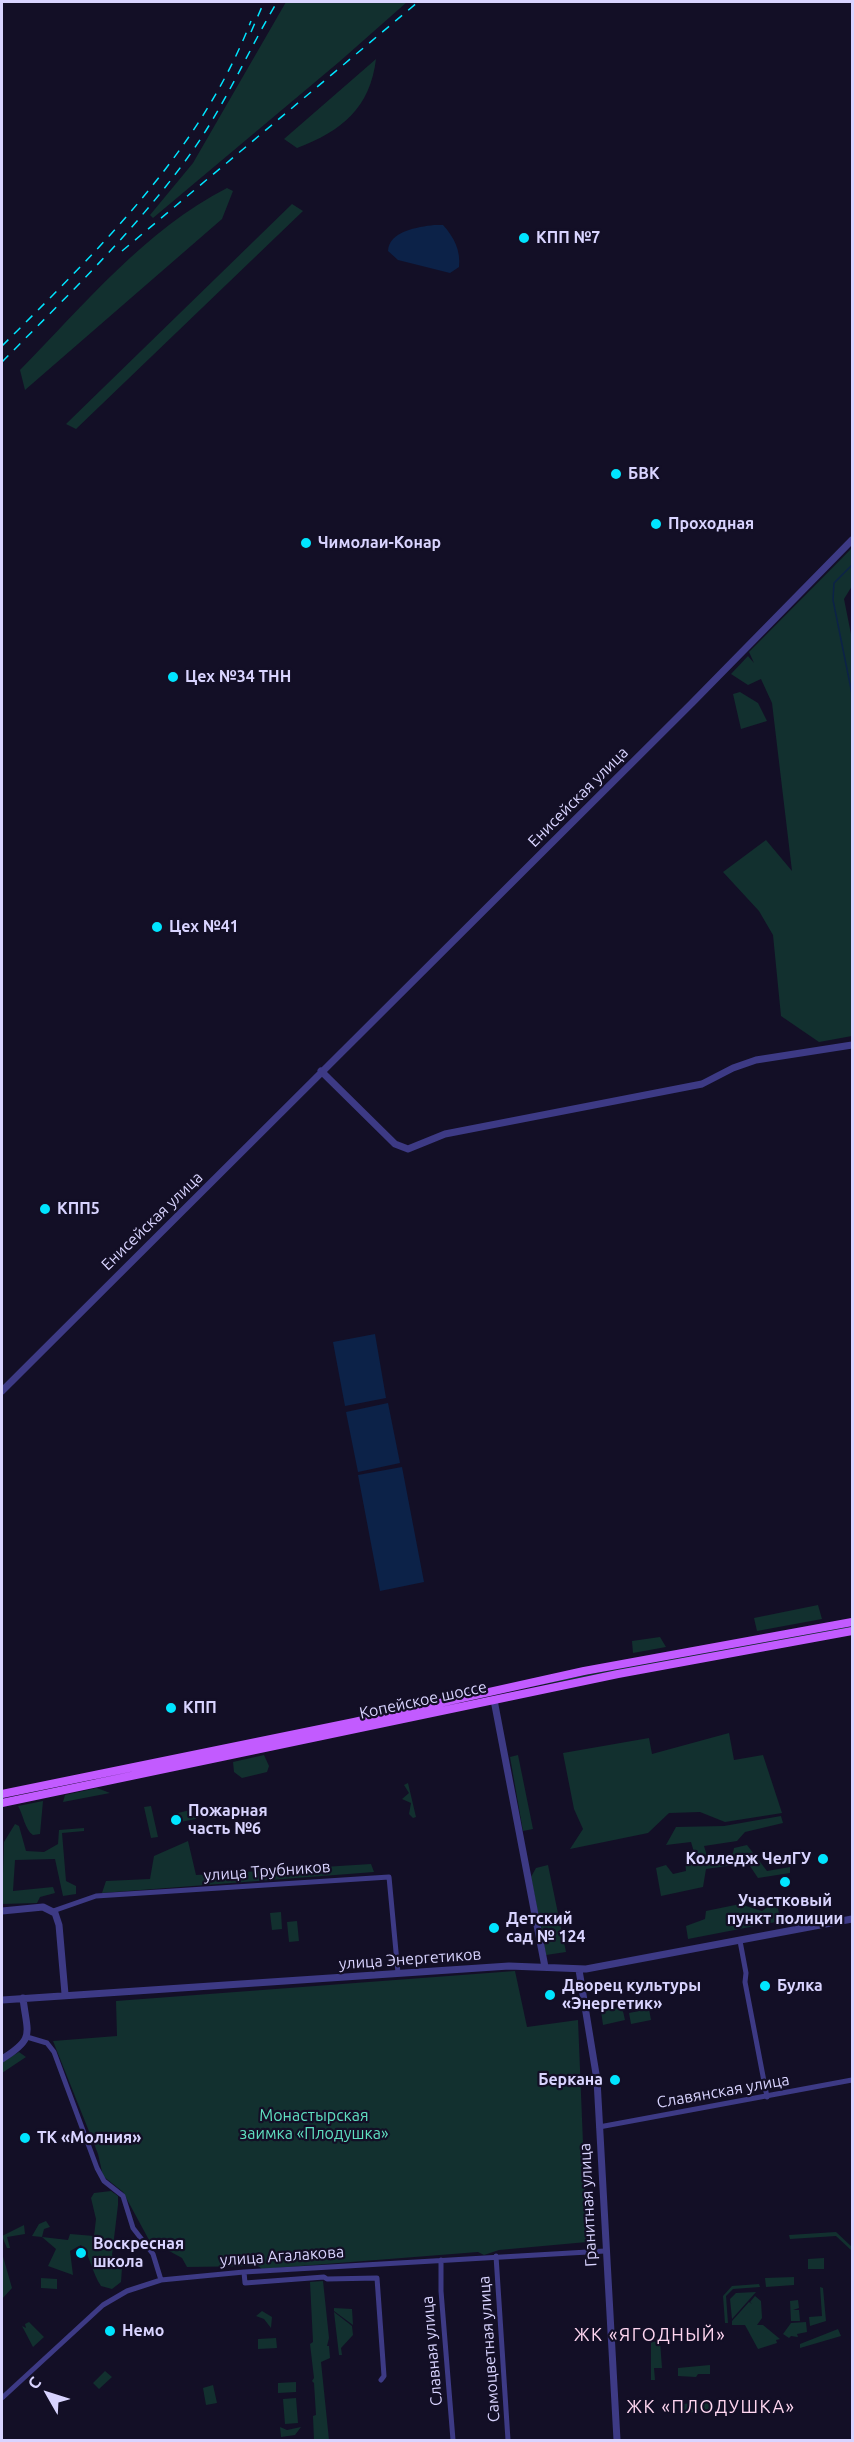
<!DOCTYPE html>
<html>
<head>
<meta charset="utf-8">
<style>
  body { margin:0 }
  #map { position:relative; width:854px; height:2442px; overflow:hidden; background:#130f26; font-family:Ubuntu,sans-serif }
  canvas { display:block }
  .frame { position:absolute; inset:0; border:3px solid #d9d4ff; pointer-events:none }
  .north { position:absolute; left:18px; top:2364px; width:60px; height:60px; -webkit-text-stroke:4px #130f26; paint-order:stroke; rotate:309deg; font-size:16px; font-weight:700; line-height:24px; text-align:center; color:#d9d4ff }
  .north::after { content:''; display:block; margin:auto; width:21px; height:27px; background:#d9d4ff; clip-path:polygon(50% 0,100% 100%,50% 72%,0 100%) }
</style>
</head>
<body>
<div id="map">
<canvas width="854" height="2442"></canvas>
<div class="frame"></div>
<div class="north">С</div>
</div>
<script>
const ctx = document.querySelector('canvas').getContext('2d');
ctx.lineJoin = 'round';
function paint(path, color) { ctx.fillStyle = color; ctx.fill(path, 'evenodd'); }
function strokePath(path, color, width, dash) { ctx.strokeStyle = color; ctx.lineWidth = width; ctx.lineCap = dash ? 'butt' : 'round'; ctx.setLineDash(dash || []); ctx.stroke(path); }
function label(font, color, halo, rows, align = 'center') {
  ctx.font = font + ' Ubuntu,sans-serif'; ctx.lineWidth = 4.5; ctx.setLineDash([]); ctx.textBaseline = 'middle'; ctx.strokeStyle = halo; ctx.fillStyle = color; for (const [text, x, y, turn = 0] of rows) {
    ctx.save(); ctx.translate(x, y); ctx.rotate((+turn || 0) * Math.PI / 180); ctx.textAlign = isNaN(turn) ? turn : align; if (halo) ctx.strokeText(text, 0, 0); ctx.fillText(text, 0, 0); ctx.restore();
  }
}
const green = new Path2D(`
  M286,2H407L339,62L153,218L150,215L193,163Z
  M376,59C370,108 342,131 297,148L284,139Z
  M227,188L233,191L222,219L25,390L20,370C84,305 145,230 227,188Z
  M292,204L303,211L76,429L66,424Z
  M852,548V586L844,599L852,639V1036L819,1042L781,1016L773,935L759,911L723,872L766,840L792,871L772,703L761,679L748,685L731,674L748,656L754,663L749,652Z
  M740,692L758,703L767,721L741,729L733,694Z
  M818,1605L822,1619L757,1631L754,1618Z
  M852,1626V1628L520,1689L564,1679Z
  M660,1637L666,1647L633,1653L632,1641Z
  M729,1733L734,1760L763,1755L782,1813L725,1822L700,1812L669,1813L648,1833L570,1849L583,1829L574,1809L563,1753L649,1738L652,1754Z
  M264,1755L269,1766L267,1772L242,1778L234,1772L233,1762Z
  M518,1755L533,1829L523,1831L510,1757Z
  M408,1783L416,1817L413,1818L409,1814L411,1803L402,1799L409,1793L404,1785Z
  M97,1788L110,1793L63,1802L65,1795Z
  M43,1801L40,1834L33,1835C25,1830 23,1814 18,1806Z
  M151,1806L158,1837L151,1838L144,1807Z
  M194,1809L196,1819L180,1822L178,1813Z
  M781,1816L783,1823L745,1832L737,1841L704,1846L708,1859L733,1853L734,1848L747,1845L767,1871L790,1867V1873L758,1878L748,1863L706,1869L703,1887L661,1896L656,1868L666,1865L673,1874L686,1871L685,1859L694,1852L691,1842L666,1845L676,1827L724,1826Z
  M15,1824L19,1826L26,1851L44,1852L58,1844L59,1830L84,1828V1831L62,1833L66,1881L76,1886V1894L63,1896L55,1859L15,1860L13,1891L53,1887L55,1893L40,1897L37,1903L2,1904L4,1842Z
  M188,1841L196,1875L371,1864L374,1872L102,1893L106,1881L150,1879L154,1856Z
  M548,1865L566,1952L546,1955L531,1877L536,1868Z
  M776,1901L781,1921L688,1939L686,1926L705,1919L706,1911L740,1904L762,1911Z
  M281,1912L282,1929L272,1930L270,1913Z
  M297,1921L299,1941L289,1942L287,1922Z
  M515,1971L527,2027L578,2020L587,2242L499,2250L484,2255L478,2252L262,2269L258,2266L187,2267L182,2258L149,2240L123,2192L103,2176L98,2154L53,2041L117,2036L116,2001Z
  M622,2007L625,2020L603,2025L601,2011Z
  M649,2009L651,2020L631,2024L629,2013Z
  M19,2052L26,2057L2,2073V2062Z
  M111,2191L118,2196V2205L112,2255L122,2268L121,2282L112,2289L101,2286C92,2273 91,2257 81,2245L70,2251L73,2275L48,2266L56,2249L42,2237L32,2236L39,2224L46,2221L50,2227L44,2229L42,2237L68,2240L70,2234L94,2236L96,2219L91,2198L94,2193Z
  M24,2225L25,2234L7,2237L10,2248H7L2,2236Z
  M836,2232L852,2247V2261V2251L836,2236L790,2239L789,2235Z
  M2,2253L12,2288L2,2299Z
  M824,2258V2269H808V2259Z
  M794,2277V2285L766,2287L765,2278Z
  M41,2278L57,2279V2289L41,2288Z
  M323,2281L329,2338L327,2346H329L330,2358L321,2362L329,2440H314L313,2416L316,2415L314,2383L312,2381L314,2378L310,2344L313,2342L310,2282Z
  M759,2284L760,2287L733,2289L726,2296L728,2323H725L723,2296L732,2286Z
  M820,2287L823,2288L826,2321L810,2326L809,2317L822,2316Z
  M756,2292L732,2319L730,2299L736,2293Z
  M755,2296L761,2301L762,2318L757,2325H763L780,2339L776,2340L777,2343L758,2349L745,2325H732V2321L749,2302L752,2304L750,2302Z
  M798,2300L799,2308L793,2310H799L800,2321H791L790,2301Z
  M334,2308L352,2309L353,2325L334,2311Z
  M262,2311L272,2317L271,2328L264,2319L256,2316Z
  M334,2312L352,2326L353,2335L341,2348L342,2355H339Z
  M29,2322L44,2337L33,2347L22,2326L26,2328L25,2324Z
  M806,2322L807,2332L797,2334L798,2337L791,2336L789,2338L783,2334L791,2323Z
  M838,2329L841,2336L800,2348V2344Z
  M276,2338L277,2348L258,2349V2339Z
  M660,2341L662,2368H654L655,2380H651V2342Z
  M710,2365V2374H698L696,2377L678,2376V2368Z
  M105,2371L112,2377L99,2389L93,2383Z
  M296,2382V2392L278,2393V2383Z
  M213,2385L217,2403L206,2405L203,2388Z
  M296,2398L298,2423L285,2424L283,2399Z
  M710,2402V2409L683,2414L682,2404Z
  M280,2427L287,2430L301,2427L295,2435L281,2437Z`);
const water = new Path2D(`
  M434,225H443C454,237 461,251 459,267L450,273L398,260L388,251C389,231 418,227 434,225Z
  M375,1334L386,1398L345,1406L333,1342Z
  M388,1403L400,1463L358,1472L346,1412Z
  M402,1467L424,1582L380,1591L358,1475Z`);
const stream = new Path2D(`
  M852,565L834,583L833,600L852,694`);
const minor = new Path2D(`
  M53,1911L96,1896L389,1877L398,1973
  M740,1941L746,1973L745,1982L767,2097
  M27,2037L47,2043L54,2052L97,2168L104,2181L123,2196L133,2228L153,2254L161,2280
  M599,2127L852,2080
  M496,2256L508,2440
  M441,2260V2291L453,2440
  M244,2272L245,2283L324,2277L327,2279L377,2278L384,2376L381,2380
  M2,2398L103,2305L127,2291L161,2280L244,2272L605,2251`);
const tertiary = new Path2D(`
  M321,1071L395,1144L408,1149L445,1134L702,1084L733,1068L756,1060L852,1045
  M2,1391L692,703L852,540
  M494,1700L545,1967
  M2,1911L43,1907L55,1913L59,1925L65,1994
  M579,1970L597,2080L617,2440
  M2,2000L509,1966L586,1969L852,1919
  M2,2059C36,2038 27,2034 23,1998`);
const primary = new Path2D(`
  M2,1794L354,1722L584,1671L852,1622
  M2,1803L618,1674L852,1631`);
const rail = new Path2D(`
  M251,32L264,2
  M122,251L418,2
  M2,346C99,249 200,152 251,21
  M2,362C68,295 136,230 191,153C225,105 248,51 277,2`);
const markers = [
  [524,238,6,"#00e5ff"],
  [616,474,6,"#00e5ff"],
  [656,524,6,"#00e5ff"],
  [306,543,6,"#00e5ff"],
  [173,677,6,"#00e5ff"],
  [157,927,6,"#00e5ff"],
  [45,1209,6,"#00e5ff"],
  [171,1708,6,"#00e5ff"],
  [176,1820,6,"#00e5ff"],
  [823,1859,6,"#00e5ff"],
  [785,1882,6,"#00e5ff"],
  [494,1928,6,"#00e5ff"],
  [765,1986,6,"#00e5ff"],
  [550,1995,6,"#00e5ff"],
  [615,2080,6,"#00e5ff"],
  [25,2138,6,"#00e5ff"],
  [81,2253,6,"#00e5ff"],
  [110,2331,6,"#00e5ff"]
];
const poiNames = [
  ["КПП №7",536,238],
  ["БВК",628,474],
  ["Проходная",668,524],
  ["Чимолаи-Конар",318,543],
  ["Цех №34 ТНН",185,677],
  ["Цех №41",169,927],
  ["КПП5",57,1209],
  ["КПП",183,1708],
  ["Пожарная",188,1811],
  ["часть №6",188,1829],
  ["Колледж ЧелГУ",811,1859,"right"],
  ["Участковый",785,1901,"center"],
  ["пункт полиции",785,1919,"center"],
  ["Детский",506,1919],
  ["сад № 124",506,1937],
  ["Дворец культуры",562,1986],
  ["«Энергетик»",562,2004],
  ["Булка",777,1986],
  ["Беркана",603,2080,"right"],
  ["ТК «Молния»",37,2138],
  ["Воскресная",93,2244],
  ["школа",93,2262],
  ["Немо",122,2331]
];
const streetNames = [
  ["Енисейская улица",578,797,-45],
  ["Енисейская улица",152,1221,-44],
  ["Копейское шоссе",423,1700,-12],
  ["улица Трубников",267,1871,-4],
  ["улица Энергетиков",410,1959,-4],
  ["Славянская улица",723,2091,-10],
  ["Гранитная улица",588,2205,-93],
  ["улица Агалакова",282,2256,-4],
  ["Самоцветная улица",489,2349,-94],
  ["Славная улица",432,2351,-95]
];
const parkNames = [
  ["Монастырская",314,2116],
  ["заимка «Плодушка»",314,2134]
];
const neighbourhoodNames = [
  ["ЖК «ЯГОДНЫЙ»",650,2335],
  ["ЖК «ПЛОДУШКА»",711,2407]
];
paint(green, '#12302f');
paint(water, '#0c2248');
strokePath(stream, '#0c2248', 1.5);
strokePath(minor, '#3d3a85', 5);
strokePath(tertiary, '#3d3a85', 7);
strokePath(primary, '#c25bff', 8);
strokePath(rail, '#00e5ff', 1.5, [9, 8]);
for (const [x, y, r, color] of markers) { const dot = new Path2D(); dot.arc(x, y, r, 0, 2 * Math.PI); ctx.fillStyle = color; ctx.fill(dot); strokePath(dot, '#130f26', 2); }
label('bold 16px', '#d9d4ff', '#130f26', poiNames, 'left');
label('16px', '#d9d4ff', '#130f26', streetNames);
label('16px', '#5fe0c0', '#130f26', parkNames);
ctx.letterSpacing = '1.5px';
label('18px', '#ffd6f0', '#130f26', neighbourhoodNames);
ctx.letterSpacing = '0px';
</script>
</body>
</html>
